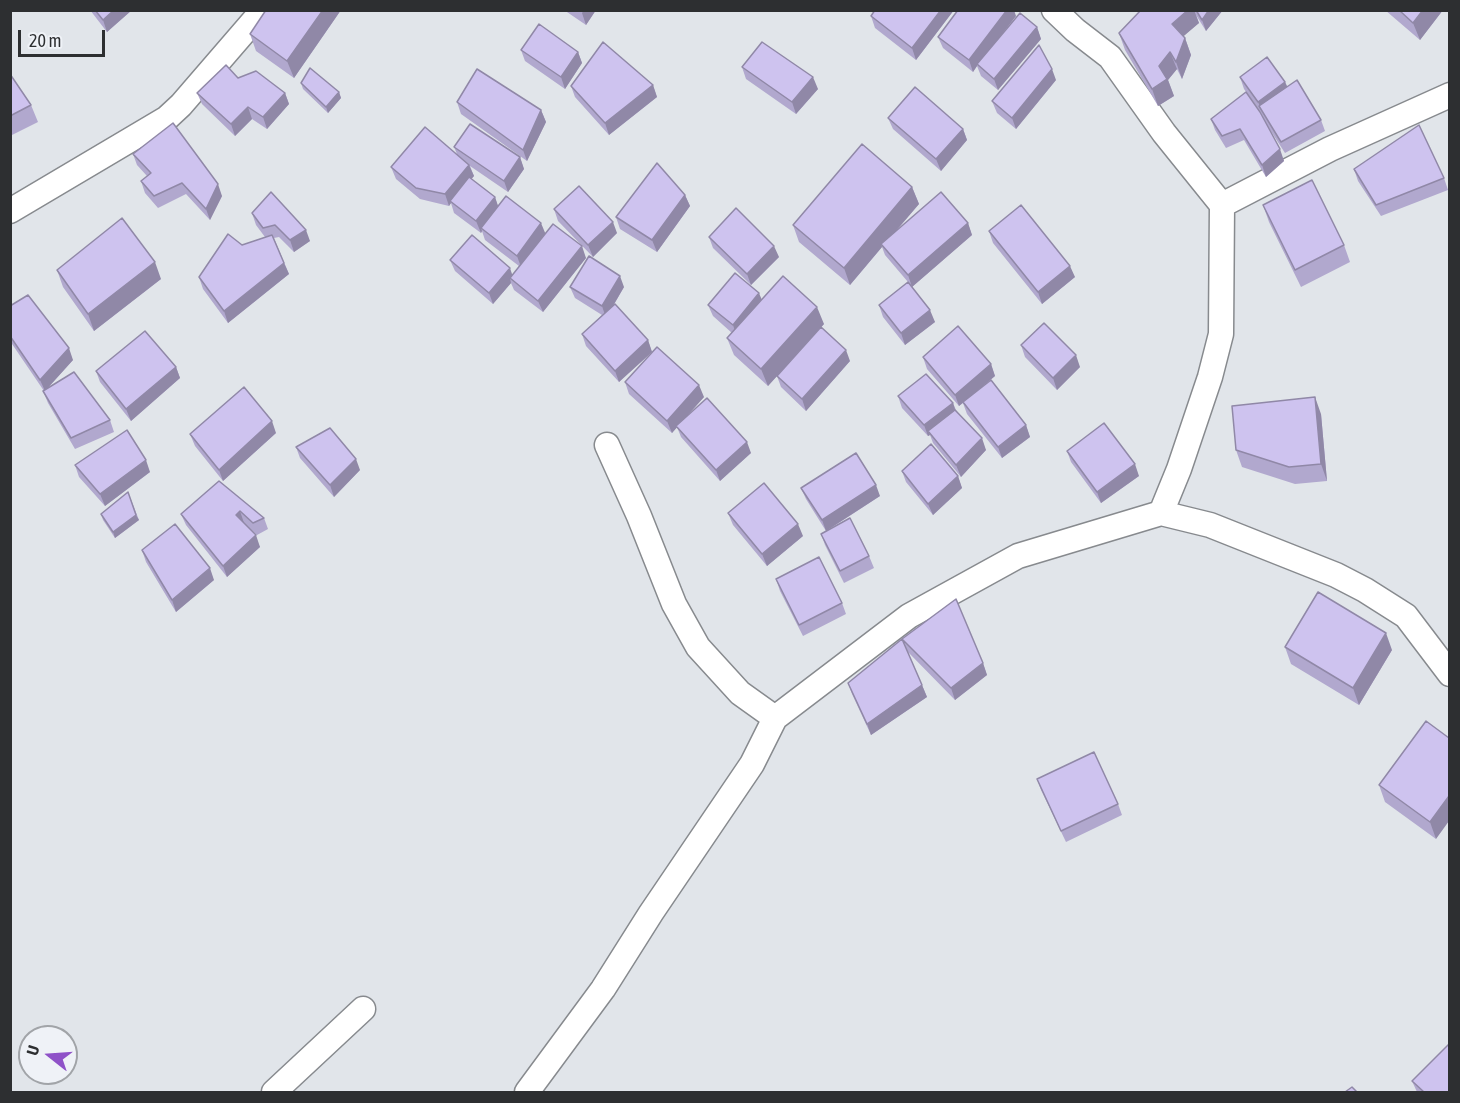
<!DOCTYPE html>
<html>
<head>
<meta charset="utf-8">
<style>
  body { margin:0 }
  #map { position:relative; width:1460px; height:1103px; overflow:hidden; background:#e1e5ea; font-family:"Asap Condensed",sans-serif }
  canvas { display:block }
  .frame { position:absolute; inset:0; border:12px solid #2d2f31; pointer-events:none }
  .north { position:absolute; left:18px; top:1025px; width:60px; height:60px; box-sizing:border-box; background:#eff2f7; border:2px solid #a1a4a8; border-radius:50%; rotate:287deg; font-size:16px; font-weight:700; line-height:24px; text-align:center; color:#2d2f31 }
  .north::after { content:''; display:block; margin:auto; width:21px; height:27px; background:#8f52c8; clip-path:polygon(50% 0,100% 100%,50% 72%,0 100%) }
  .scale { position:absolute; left:18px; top:30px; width:87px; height:27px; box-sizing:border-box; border:3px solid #2d2f31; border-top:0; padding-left:8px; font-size:18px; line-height:21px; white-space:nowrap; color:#2d2f31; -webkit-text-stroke:4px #eff2f7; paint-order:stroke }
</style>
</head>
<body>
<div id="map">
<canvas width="1460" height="1103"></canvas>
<div class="frame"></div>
<div class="north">U</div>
<div class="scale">20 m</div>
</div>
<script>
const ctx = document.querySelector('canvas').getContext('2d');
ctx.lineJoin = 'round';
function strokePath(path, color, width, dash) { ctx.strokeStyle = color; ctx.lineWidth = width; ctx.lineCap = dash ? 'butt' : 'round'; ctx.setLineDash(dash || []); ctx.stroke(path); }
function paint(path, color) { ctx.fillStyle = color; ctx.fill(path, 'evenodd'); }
const minor = new Path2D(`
  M1054,10L1075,30L1110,57L1164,133L1222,205L1221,334L1210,377L1179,469L1161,513L1210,525L1336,575L1365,590L1406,616L1450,674
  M1222,205L1330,149L1450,95
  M10,211L167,118L181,105L263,10
  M607,445L639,516L674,604L698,647L740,693L775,718
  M274,1092L363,1009
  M527,1092L603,989L651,913L752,764L775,718L909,616L1018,556L1161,513`);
const wall = new Path2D(`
  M90,10H132L107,32Z
  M341,10L294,78L256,51L250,34Z
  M564,10H596L586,25Z
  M954,10L916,60L875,28L871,16Z
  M1141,10H1223L1206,31L1196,15L1199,23L1183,36L1185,38L1191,55L1182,79L1177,69L1168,80L1174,96L1158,106L1125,50L1119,33Z
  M1385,10H1443L1420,40Z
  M1016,16L999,38L1037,27L1041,39L998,90L981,76L977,66L973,72L943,48L938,37Z
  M521,50L578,52L582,63L565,89L525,61Z
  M742,67L818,89L796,114L746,79Z
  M10,74L31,105L38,122L10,136Z
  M1240,77L1285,82L1287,86L1321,120L1325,131L1285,153L1263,119L1284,161L1266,177L1244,140L1226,148L1215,130L1211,119L1263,117L1260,111L1244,89Z
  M238,78L285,93L289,104L267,129L252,119L235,136L202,104L197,93Z
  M1056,80L1016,129L997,113L992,101Z
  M301,83L339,92L341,98L328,113L303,89Z
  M653,85L657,97L609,135L575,97L571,86Z
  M457,102L541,110L546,122L527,161L461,114Z
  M888,118L963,129L967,140L941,171L893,129Z
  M454,147L520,157L524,169L508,192L470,166L474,176L471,179L495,197L498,206L586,258L543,312L514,290L511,283L493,304L455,271L450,260L513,275L519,266L485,240L482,231L481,233L454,213L451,203L449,206L420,199L396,179L391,167L457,154Z
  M133,154L222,196L210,220L186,194L158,208L145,193L141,181L147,176L137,165Z
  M1354,169L1444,178L1448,190L1381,216L1358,181Z
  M912,187L919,204L896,231L968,223L972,235L912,287L935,322L905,345L883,317L879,305L908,282L885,255L882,247L850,285L799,242L793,225Z
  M685,195L690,206L657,252L620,229L616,217Z
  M1263,205L1344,245L1350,262L1301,287L1269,222Z
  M554,209L617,233L593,257L558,221Z
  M252,213L310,241L294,252L279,237L274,238L289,274L228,323L203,289L199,277L242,245L265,237L256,225Z
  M989,231L1075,277L1042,304L993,243Z
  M709,237L779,257L751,285L713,248Z
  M57,270L161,279L94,331L63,287Z
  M570,287H624L613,306L648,340L652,352L619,382L586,346L582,334L602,315L575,298Z
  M762,300L824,324L790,361H850L806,411L781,387L777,376L768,386L734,355L727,338L732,333L713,316L708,305Z
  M10,306L73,360L46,390L110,420L114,432L75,449L48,403L43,391H44L10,341Z
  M1021,345L1080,367L1057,390L1025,357Z
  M923,357L991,364L995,376L976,392L1026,425L1030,437L1002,458L967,414L963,403L959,406L927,369Z
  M176,367L180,378L131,421L100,382L96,371Z
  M625,382L704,397L683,420L751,453L720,481L681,437L677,427L672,433L629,394Z
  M898,396L953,403L956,410L986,450L961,477L933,443L930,435L928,436L902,408Z
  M1321,414L1327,481L1295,484L1242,467L1236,450Z
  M276,433L223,481L195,446L190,434Z
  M296,447L360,470L334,497L300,458Z
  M1067,451L1139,476L1101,503L1071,462Z
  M75,465L150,472L105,506L79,477Z
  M902,471L958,476L962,488L933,515L906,482Z
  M219,481L264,518L268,529L257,535L244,523L260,547L227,577L186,525L181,514Z
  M801,488L880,496L828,530L869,556L874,568L844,583L825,545L821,534L826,531L806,499Z
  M128,492L139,520L115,538L103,520L101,514Z
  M728,513L803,536L767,566L733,525Z
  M142,550L214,580L176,612L146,562Z
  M776,579L842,603L846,614L803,636L780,591Z
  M902,639L983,663L987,675L955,700L908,652L927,697L871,735L852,694L848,683Z
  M1285,647L1392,650L1359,705L1291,664Z
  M1426,721L1436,839L1385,802L1379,785Z
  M1037,779L1118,804L1122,815L1066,842L1041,790Z
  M1412,1081L1449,1092H1417Z`);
const shadedWall = new Path2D(`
  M114,10H132L107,32L103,20Z
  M323,10H341L294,78L287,61Z
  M584,10H596L586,25L582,13Z
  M941,10H954L916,60L912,48Z
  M1007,10H1014L1016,16L978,65L977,64V66L973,72L969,60Z
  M1188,10H1194L1199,23L1178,41L1172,24Z
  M1209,10H1223L1206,31L1202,20Z
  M1423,10H1443L1420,40L1413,23Z
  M1037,27L1041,39L998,90L994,79Z
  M1185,38L1191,55L1182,79L1176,62Z
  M578,52L582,63L565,89L561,77Z
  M1170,52L1177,69L1168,80L1174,96L1158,106L1152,89L1159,66Z
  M1052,69L1056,80L1016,129L1012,118Z
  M813,77L818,89L796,114L792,102Z
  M1285,82L1290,93L1261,109L1258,102Z
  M653,85L657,97L609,135L605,123Z
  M339,92L341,98L328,113L326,107Z
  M285,93L289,104L267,129L263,117Z
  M248,107L252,119L235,136L231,124Z
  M541,110L546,122L527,161L523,150Z
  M963,129L967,140L941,171L936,159Z
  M1280,149L1284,161L1266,177L1262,165Z
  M520,157L524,169L508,192L504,181Z
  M469,165L474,176L452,202L450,201L451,203L449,206L445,194Z
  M218,184L222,196L210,220L206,209Z
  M912,187L919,204L883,246L881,244L882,247L850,285L844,268Z
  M685,195L690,206L657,252L652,240Z
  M495,197L499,209L481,228L482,231L481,233L476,221Z
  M613,222L617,233L593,257L588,245Z
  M541,223L546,235L521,267L517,256Z
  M968,223L972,235L912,287L908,275Z
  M306,230L310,241L294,252L290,240Z
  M582,246L586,258L543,312L538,301Z
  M774,246L779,257L751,285L747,274Z
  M155,262L161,279L94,331L88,314Z
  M284,263L289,274L228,323L224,311Z
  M1070,266L1075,277L1042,304L1038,292Z
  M510,268L514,280L510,278L511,283L493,304L489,293Z
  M620,276L624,287L606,318L602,306Z
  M759,293L764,305L737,337L733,325Z
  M817,307L824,324L768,386L761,369Z
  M930,310L935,322L905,345L901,333Z
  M648,340L652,352L619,382L615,371Z
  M69,348L73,360L45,391L40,380Z
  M846,350L850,361L806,411L802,399Z
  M1076,355L1080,367L1057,390L1053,378Z
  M991,364L995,376L959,406L955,395Z
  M176,367L180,378L131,421L126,409Z
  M699,385L704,397L672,433L667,421Z
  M1315,397L1321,414L1327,481L1321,464Z
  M953,403L957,415L928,431L930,435L928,436L924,425Z
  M272,421L276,433L223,481L219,470Z
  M1026,425L1030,437L1002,458L998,447Z
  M982,438L986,450L961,477L956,465Z
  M747,442L751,453L720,481L716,470Z
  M356,459L360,470L334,497L330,485Z
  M146,460L150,472L105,506L100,494Z
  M1135,464L1139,476L1101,503L1097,492Z
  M958,476L962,488L933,515L928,504Z
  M876,485L880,496L826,531L822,520Z
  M240,511L244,523L240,527L236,515Z
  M136,515L139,520L115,538L113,532Z
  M798,524L803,536L767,566L762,554Z
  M256,535L260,547L227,577L223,566Z
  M210,568L214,580L176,612L172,600Z
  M1386,633L1392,650L1359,705L1353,688Z
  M983,663L987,675L955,700L951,688Z
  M922,685L927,697L871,735L867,724Z
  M1449,796V821L1436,839L1430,822Z`);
const building = new Path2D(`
  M95,10H114L103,20Z
  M266,10H323L287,61L250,34Z
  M875,10H941L912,48L871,16Z
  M958,10H1007L969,60L938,37Z
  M1141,10H1188L1172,24L1185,38L1176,62L1170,52L1159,66L1167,79L1152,89L1119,33Z
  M1196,10H1209L1202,20Z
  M1399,10H1423L1413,23Z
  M1020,13L1037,27L994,79L977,64Z
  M539,24L578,52L561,77L521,50Z
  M603,42L653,85L605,123L571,86Z
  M762,42L813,77L792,102L742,67Z
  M1039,45L1052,69L1012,118L992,101Z
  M1267,57L1285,82L1258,102L1240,77Z
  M226,65L238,78L256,71L285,93L263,117L248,107L231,124L197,93Z
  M310,68L339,92L326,107L301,83Z
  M477,69L541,110L523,150L457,102Z
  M10,74L31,105L10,116Z
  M1297,80L1321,120L1281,142L1259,106Z
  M915,87L963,129L936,159L888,118Z
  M1246,92L1260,112L1280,149L1262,165L1240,129L1222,136L1211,119Z
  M173,123L218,184L206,209L182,183L154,196L141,181L151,173L133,154Z
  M470,124L520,157L504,181L454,147Z
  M1419,125L1444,178L1376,205L1354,169Z
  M425,127L469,165L445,194L416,188L391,167Z
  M862,144L912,187L844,268L793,225Z
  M657,163L685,195L652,240L616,217Z
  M469,177L495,197L476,221L450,201Z
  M1312,180L1344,245L1295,270L1263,205Z
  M579,186L613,222L588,245L554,209Z
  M271,192L306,230L290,240L275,225L263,228L252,213Z
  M941,192L968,223L908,275L881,244Z
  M506,196L541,223L517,256L481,228Z
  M1021,205L1070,266L1038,292L989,231Z
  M736,208L774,246L747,274L709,237Z
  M122,218L155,262L88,314L57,270Z
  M553,224L582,246L538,301L510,278Z
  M228,234L242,245L272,235L284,263L224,311L199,277Z
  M472,235L510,268L489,293L450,260Z
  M589,256L620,276L602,306L570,287Z
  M735,273L759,293L733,325L708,305Z
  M783,276L817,307L761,369L727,338Z
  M908,282L930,310L901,333L879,305Z
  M28,295L69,348L40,380L10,336V306Z
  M615,304L648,340L615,371L582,334Z
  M1044,323L1076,355L1053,378L1021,345Z
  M958,326L991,364L955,395L923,357Z
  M821,327L846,350L802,399L777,376Z
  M145,331L176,367L126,409L96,371Z
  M657,347L699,385L667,421L625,382Z
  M74,372L110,420L71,438L43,391Z
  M926,374L953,403L924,425L898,396Z
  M991,380L1026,425L998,447L963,402Z
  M244,387L272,421L219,470L190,434Z
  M1315,397L1321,464L1289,467L1236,450L1232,406Z
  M707,398L747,442L716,470L676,426Z
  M955,410L982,438L956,465L928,431Z
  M1104,423L1135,464L1097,492L1067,451Z
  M330,428L356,459L330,485L296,447Z
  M127,430L146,460L100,494L75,465Z
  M931,444L958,476L928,504L902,471Z
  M856,453L876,485L822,520L801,488Z
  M219,481L264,518L253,523L240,511L236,515L256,535L223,566L181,514Z
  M764,483L798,524L762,554L728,513Z
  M128,492L136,515L113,532L101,514Z
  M850,518L869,556L840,571L821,534Z
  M175,524L210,568L172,600L142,550Z
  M819,557L842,603L799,625L776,579Z
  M1318,592L1386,633L1353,688L1285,647Z
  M956,599L983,663L951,688L902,639Z
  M902,639L922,685L867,724L848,683Z
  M1426,721L1449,738V796L1430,822L1379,785Z
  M1094,752L1118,804L1061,831L1037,779Z
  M1449,1044V1092H1424L1412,1081Z
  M1352,1087L1357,1092H1345Z`);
strokePath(minor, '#878a8e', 27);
strokePath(minor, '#fff', 24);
paint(wall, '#b1a8ce');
paint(shadedWall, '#9088a7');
paint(building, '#cec3ef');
strokePath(building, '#9088a7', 1.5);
</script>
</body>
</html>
